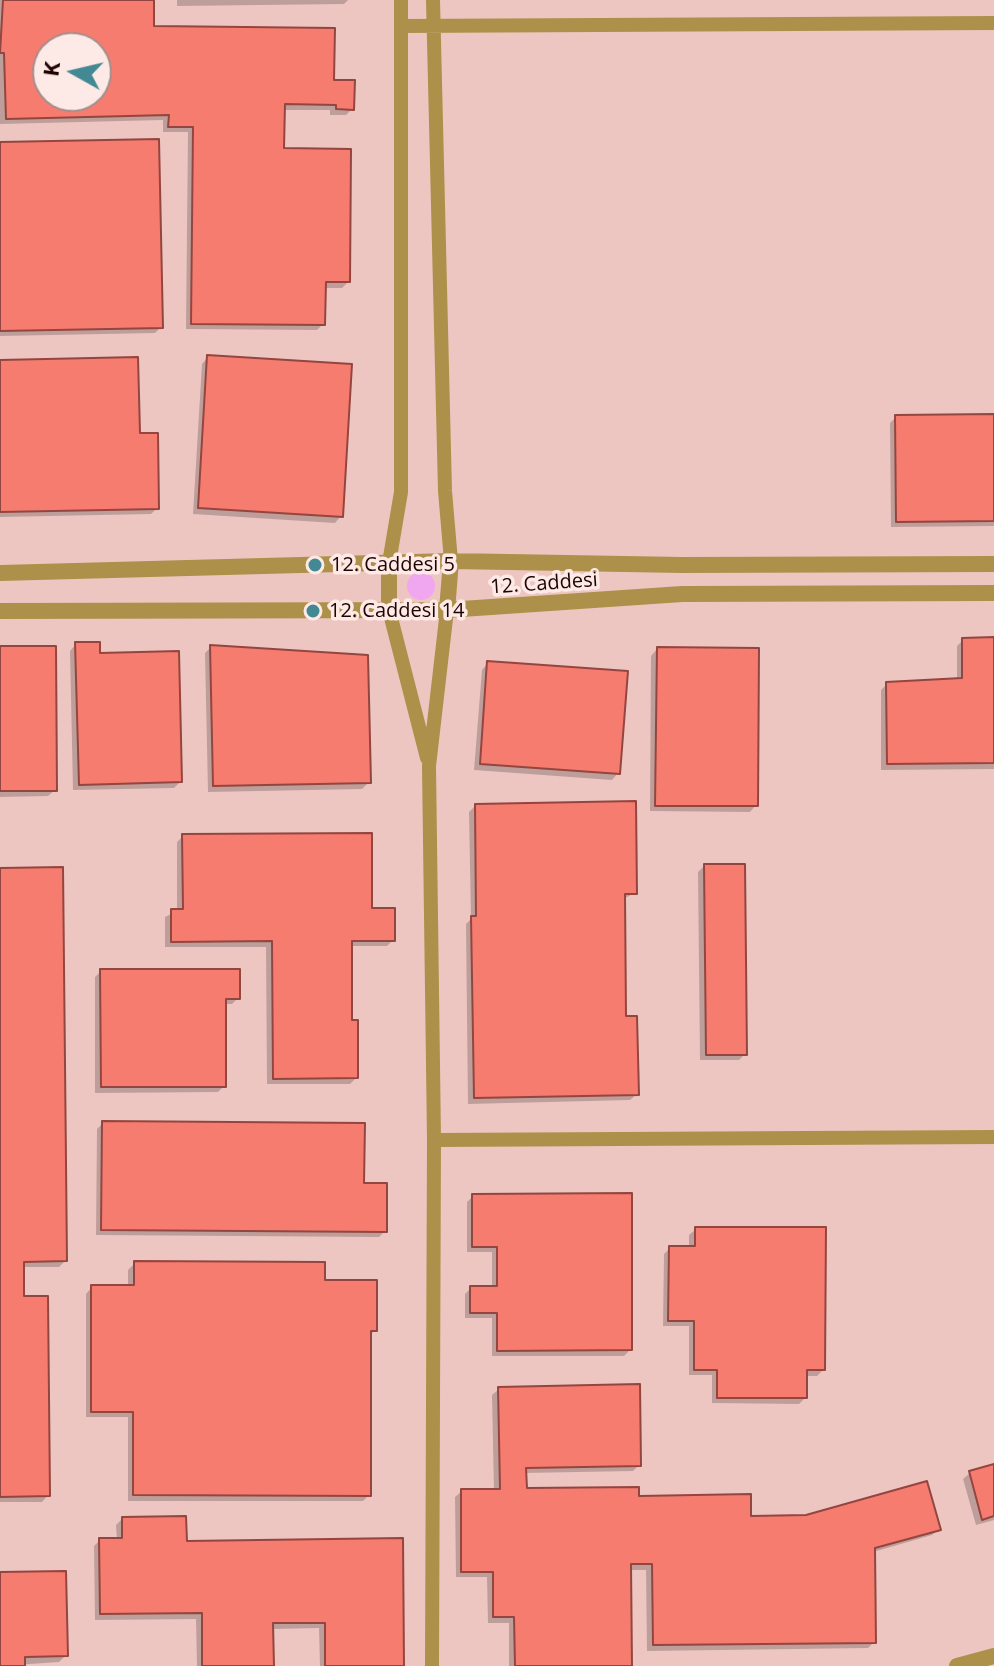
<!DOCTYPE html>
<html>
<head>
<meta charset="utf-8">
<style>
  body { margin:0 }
  #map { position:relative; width:994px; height:1666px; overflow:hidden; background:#fcd7d2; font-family:"Open Sans",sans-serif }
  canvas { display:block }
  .north { position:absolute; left:32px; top:32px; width:80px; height:80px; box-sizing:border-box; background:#fdeae7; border:2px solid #a48e8c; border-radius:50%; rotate:278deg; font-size:22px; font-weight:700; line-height:32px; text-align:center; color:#1f0303 }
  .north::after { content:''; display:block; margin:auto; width:28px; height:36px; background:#438993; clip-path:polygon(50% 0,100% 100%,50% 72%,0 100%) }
</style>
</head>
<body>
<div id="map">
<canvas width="994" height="1666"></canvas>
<div class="north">K</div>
</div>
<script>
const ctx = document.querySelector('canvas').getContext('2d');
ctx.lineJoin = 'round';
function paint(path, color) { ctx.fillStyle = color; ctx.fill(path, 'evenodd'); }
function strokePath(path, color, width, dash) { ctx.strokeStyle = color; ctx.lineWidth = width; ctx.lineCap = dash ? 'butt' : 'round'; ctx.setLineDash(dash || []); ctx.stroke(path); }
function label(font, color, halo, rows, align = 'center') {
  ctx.font = font + ' "Open Sans",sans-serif'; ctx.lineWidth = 7; ctx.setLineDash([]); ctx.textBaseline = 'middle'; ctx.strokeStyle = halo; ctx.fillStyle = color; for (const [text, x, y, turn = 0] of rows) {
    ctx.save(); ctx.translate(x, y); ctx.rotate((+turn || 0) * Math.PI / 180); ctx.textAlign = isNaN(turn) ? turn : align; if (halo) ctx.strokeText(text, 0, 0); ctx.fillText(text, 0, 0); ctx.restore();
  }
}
const built = new Path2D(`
  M0,0H994V1666H0ZM48,48H96V96H48Z`);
const green = new Path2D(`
  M407 586a14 14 0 1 1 28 0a14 14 0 1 1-28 0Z`);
const shadow = new Path2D(`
  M0,0H152V28L332,82L352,109L346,115H330V110H282V150L348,282L342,288H324L323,324L317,330L186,329L188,132H163V120L0,124ZM48,48H96V96H48Z
  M177,0H348L344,4L177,6Z
  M0,144L161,327L155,333L0,336Z
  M208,357L341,516L335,523L193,514L202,364Z
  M0,361L138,435L157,508L151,514L0,517Z
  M994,416V526L891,527L890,423L896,417Z
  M994,639V769L881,770V690L887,684L957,681V646L963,640Z
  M76,644L98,655L180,782L174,788L73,790L70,651Z
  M211,647L368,783L362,789L208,792L205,653Z
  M0,648L55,790L48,796L0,797Z
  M657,649L756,805L750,812L650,811L651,656Z
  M488,663L618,773L612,780L474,770L482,670Z
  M475,806L635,893L623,899L624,1018L637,1094L630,1100L468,1104L466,924L471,919L469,812Z
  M183,836L370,910L393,940L387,946H350V1022L356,1078L350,1084H267L266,947H165V917L177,911V842Z
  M704,866L745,1054L739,1060H700L698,872Z
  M0,870L65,1261L59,1267H22V1298L48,1495L42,1502H0Z
  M101,971L238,998L232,1004H224V1086L218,1092L95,1093V977Z
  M103,1123L362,1185L385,1231L379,1237L96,1235L97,1129Z
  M473,1196L630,1350L624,1356H492V1318H465V1294L471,1288H492V1252H467V1202Z
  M696,1229L823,1370L817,1376H805V1398L799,1404L712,1403V1375H689V1326H663L664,1254L670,1248H689V1235Z
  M135,1263L323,1282L375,1330L369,1336V1495L363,1501H128V1417H86V1294L92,1287H128V1270Z
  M499,1389L639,1465L633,1471L524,1473L525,1490L637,1498L749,1518L938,1529L932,1535L873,1552L874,1642L868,1648L647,1651L646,1570H629L630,1666H509V1623H488L487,1577H456L455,1497L462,1491H494L492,1395Z
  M994,1466V1520L976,1525L963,1479L970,1473Z
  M122,1519L185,1543L402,1666H320L319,1628L272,1629V1666H197L196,1619L95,1620L94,1546L100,1540H117L116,1525Z
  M0,1574L66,1655L59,1662L0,1666Z`);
const building = new Path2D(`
  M3,0H154V26L335,28L334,80H355L354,110L336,109V105L285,104L284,148L351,149L350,282H326L325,325L191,324L193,127H168L169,115L6,119L4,53H0ZM48,48H96V96H48Z
  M159,139L163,328L0,331V142Z
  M207,355L352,364L343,517L198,508Z
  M138,357L140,433H158L159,509L0,512V360Z
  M994,414V521L896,522L895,415Z
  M994,637V763L887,764L886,682L962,678V638Z
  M75,642H100V653L179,651L182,782L79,785Z
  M210,645L368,655L371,783L213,786Z
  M0,646H56L57,791H0Z
  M657,647L759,648L758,806H655Z
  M487,661L628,671L620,774L480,764Z
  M636,801L637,894H625L626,1016H637L639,1095L474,1098L471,916H476L475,804Z
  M372,833V908H395V941H352V1020H358V1078L273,1079L272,941L171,942V909H183L182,834Z
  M704,864H745L747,1055H706Z
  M63,867L67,1261L24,1262V1296H48L50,1496L0,1497V868Z
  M100,969H240V999H226V1087H101Z
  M102,1121L365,1123L364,1183H387V1232L101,1230Z
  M632,1193V1350L497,1351V1313H470V1286H497V1247H472V1194Z
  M695,1227H826L825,1370H807V1398H717V1370H694V1321H668L669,1246H695Z
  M134,1261L325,1262V1280H377V1331H371V1496L133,1495V1412H91V1285H134Z
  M640,1384L641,1466L526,1468L527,1488L639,1487V1496L751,1494V1516L806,1515L927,1481L941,1530L875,1548L876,1643L653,1645L652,1564H631L632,1666H515L514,1617H493V1572H461V1489H500L498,1387Z
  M994,1464V1516L982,1520L969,1471Z
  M186,1516L187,1541L403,1538L404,1666H325V1623H273L274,1666H202V1613L100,1614L99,1538H122V1517Z
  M66,1571L68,1656L25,1657V1666H0V1572Z`);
const minor = new Path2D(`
  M433,0L445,491L451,561
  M402,26L994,23
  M389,563L401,492V0
  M389,610L427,758
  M434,1140L994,1137
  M432,1666L434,1140L429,766L447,610`);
const tertiary = new Path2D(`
  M0,573L451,561L682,565L994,564
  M389,610V563
  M447,610L451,561
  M0,611L447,610L682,594L994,593
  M957,1666L994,1656`);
const markers = [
  [315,565,8,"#438993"],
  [313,611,8,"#438993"]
];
const poiNames = [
  ["12. Caddesi 5",331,565],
  ["12. Caddesi 14",329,611]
];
const streetNames = [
  ["12. Caddesi",544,584,-4]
];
paint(built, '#eec6c1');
paint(green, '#f1a6f0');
paint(shadow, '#0003');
paint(building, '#f77c70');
strokePath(building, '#93463f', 2);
strokePath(minor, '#ad904a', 14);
strokePath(tertiary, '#ad904a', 16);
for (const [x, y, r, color] of markers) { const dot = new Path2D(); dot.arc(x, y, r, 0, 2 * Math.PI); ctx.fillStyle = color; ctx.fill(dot); strokePath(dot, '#fdeae7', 3); }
label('20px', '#1f0303', '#fdeae7', poiNames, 'left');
label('20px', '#1f0303', '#fdeae7', streetNames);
</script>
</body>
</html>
